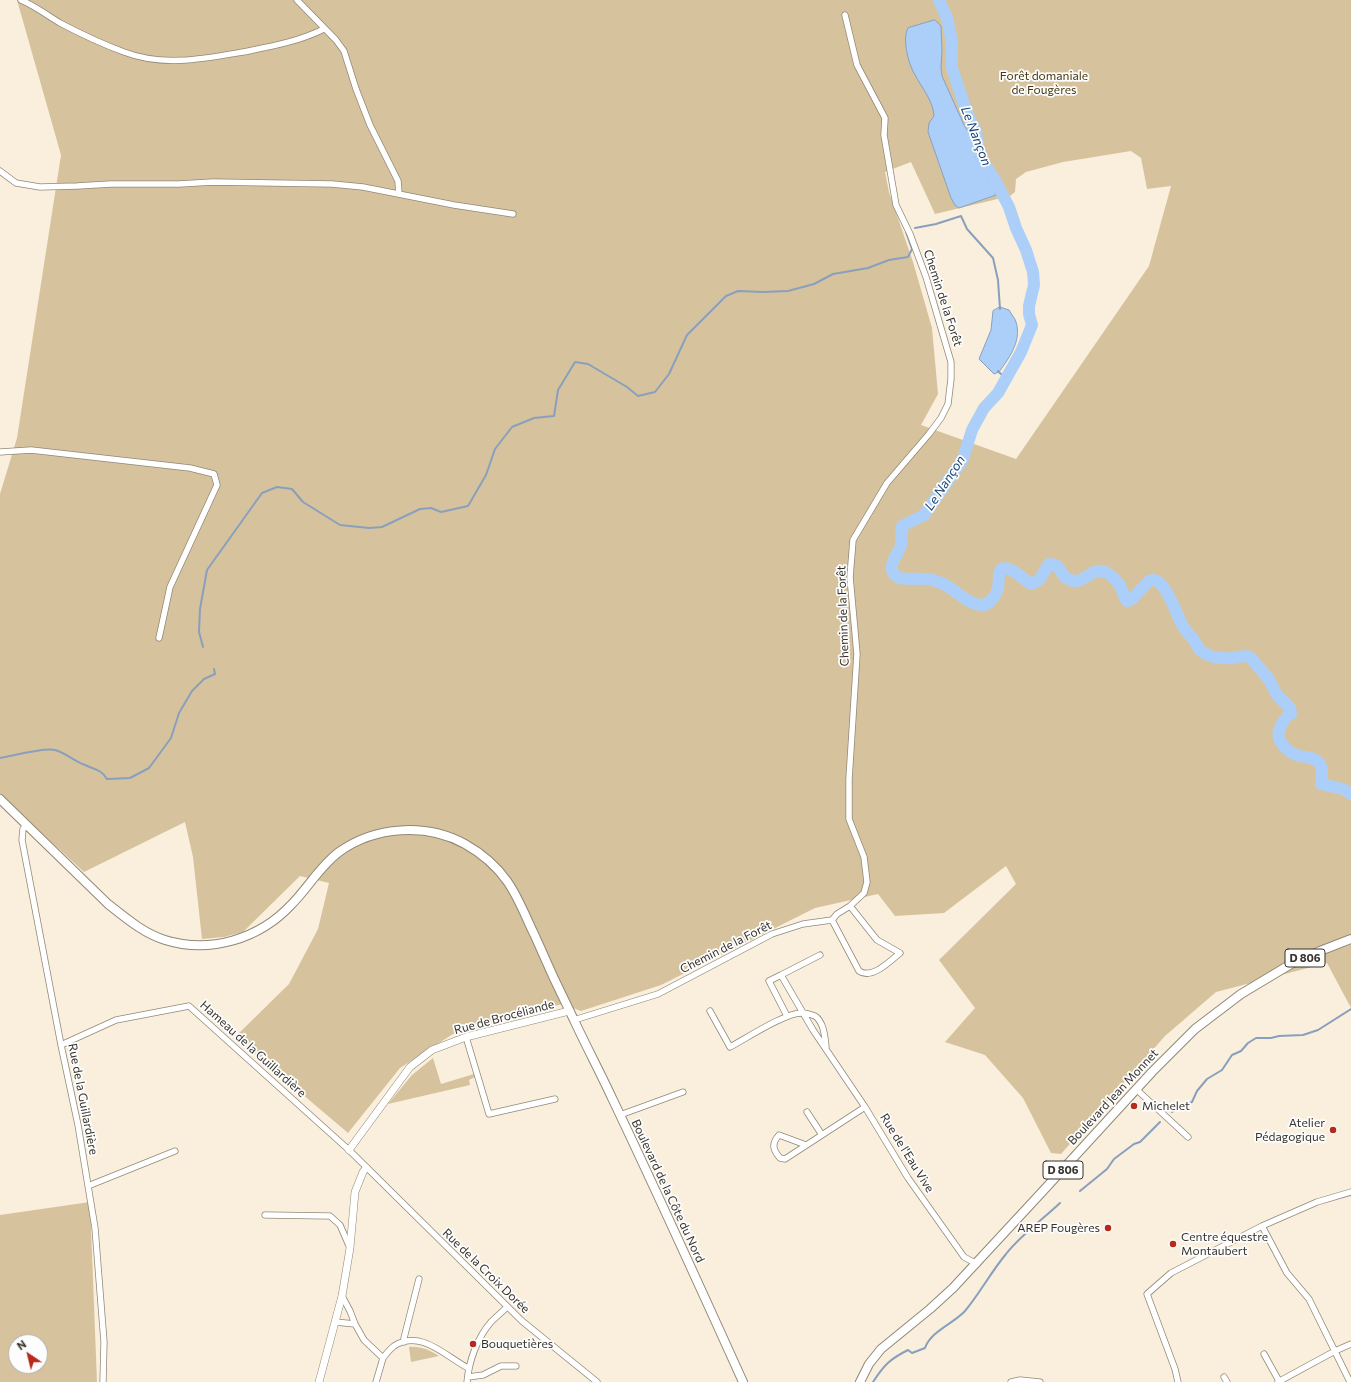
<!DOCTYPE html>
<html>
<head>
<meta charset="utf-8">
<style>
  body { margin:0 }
  #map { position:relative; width:1351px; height:1382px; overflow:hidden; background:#f9efdc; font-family:Commissioner,sans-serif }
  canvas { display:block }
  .north { position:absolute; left:8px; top:1334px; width:40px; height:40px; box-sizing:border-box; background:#fdfdfd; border:1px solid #aeaca9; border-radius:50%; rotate:325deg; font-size:11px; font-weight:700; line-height:16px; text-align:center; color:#37332c }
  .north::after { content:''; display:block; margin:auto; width:14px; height:18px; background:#b7291b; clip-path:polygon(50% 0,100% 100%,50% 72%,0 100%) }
</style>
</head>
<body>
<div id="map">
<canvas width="1351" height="1382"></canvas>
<div class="north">N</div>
</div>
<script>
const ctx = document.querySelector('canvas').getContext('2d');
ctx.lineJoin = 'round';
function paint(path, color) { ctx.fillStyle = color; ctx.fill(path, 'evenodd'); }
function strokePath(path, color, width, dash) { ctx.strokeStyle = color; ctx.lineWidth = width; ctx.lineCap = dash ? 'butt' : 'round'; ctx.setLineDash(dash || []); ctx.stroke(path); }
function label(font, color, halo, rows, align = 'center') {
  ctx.font = font + ' Commissioner,sans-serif'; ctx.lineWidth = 3.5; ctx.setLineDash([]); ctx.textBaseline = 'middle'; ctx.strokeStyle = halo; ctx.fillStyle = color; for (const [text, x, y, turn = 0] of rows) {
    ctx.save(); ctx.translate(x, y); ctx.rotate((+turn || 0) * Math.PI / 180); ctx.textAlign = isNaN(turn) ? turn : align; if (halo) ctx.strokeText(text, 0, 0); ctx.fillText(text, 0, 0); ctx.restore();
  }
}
const green = new Path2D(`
  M17,0H1351V1008L1327,963L1216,992L1165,1036L1061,1154L1051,1153L1023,1098L985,1055L945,1042L975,1008L939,960L1016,884L1006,866L944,913L895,916L878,894L815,908L661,985L581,1011L562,1004L453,1034L400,1068L348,1133L235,1037L289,984L318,929L329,883L300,876L243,932L224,937L202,939L193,857L185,822L84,872L23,816L0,798V494L17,438L61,155ZM1131,151L1141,158L1147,189L1171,186L1149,266L1016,459L921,425L938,394L932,328L913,262L889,192L885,172L911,162L935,214L1010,196L1015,192L1016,179L1026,172L1063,162Z
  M433,1058L441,1084L474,1074L475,1077L469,1080L470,1085L388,1104L412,1075Z
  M90,1202L97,1382H0V1215ZM16,1342H40V1366H16Z
  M409,1347C420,1346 430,1350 439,1356L411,1362Z`);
const water = new Path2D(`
  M935,20L941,26L942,51L941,68L942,76L964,125L971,136L975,157L994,189L996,195L959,208L955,205L951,198L928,132L929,123L934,116C933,100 921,87 914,73C908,63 902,38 908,28Z
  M1000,307L1009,310C1011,314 1015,318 1016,322C1022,341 1009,358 999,372L994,374L979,359L991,330L993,311Z`);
const stream = new Path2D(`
  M915,228L936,224L961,216L967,229L993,258L998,280L1000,309
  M998,371L1006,379
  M203,647L199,632L200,609L207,570L262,493L277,487L292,489L303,502L340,525L369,528L382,527L420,509L431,508L441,512L468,506L486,475L495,449L512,427L534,418L554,416L558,390L575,362L588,364L627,387L638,396L655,392L669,374L687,335L726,296L738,291L763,292L788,291L814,284L833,274L868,268L889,260L908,257L912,249L906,232
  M0,758C13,756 44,747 55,750C66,753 74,761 85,765C95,770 101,769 107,779L130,778L149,768L171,738L179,713L192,691L204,679L215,674L214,669
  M1172,1112L1182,1106L1192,1102L1197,1091L1207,1079L1222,1070L1232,1055L1241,1051L1248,1043L1256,1038H1271L1279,1036L1303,1035L1318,1030L1351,1009
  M1080,1191L1107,1169L1114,1159L1134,1144L1140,1142L1160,1122
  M873,1382C884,1365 890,1359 908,1350L912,1353L925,1348C931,1331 953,1324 965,1311C980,1293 991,1272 1006,1254C1021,1235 1042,1220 1060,1203`);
const river = new Path2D(`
  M939,0L947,18L952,42V68L968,116L976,132L979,152L985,165L995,180L1009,207L1016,228L1026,250L1033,272L1034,285L1029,306V314L1032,325L1021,352L998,393L984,408L972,430L963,459L957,468L924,515L902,526C901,533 902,539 901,545C899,554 887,564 894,574C900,583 923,576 933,580C937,582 943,583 947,586C959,593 970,606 985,605C991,602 996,595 998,588C1000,578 995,562 1013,571C1020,575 1025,580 1031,584L1039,580L1049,564L1056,565C1060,568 1061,573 1065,577C1087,594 1092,550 1119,584C1123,589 1123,596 1127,601L1132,599L1149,581C1165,573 1177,618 1184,628C1187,633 1191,636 1194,640C1196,643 1198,648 1200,650C1209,658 1221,659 1232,658C1238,657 1245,655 1250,657L1268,678L1277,695L1290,708L1291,714C1285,717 1281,724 1279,731C1276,742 1289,753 1299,756C1306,757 1314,757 1319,763C1324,768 1321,778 1321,784L1343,789L1351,794`);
const minor = new Path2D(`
  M21,0C35,6 47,15 60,23C81,34 102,44 124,52C163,67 203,59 243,52C273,46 297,42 324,29
  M297,0L336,40L344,51L356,89L370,125L398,181L399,194
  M0,171L16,183L40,187L77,186L111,184H179L213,182L332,184L363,187L454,205L513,214
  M0,452L31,450L190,468L214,474L217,485L170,587L159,638
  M26,825L23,829L22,840L61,1045L78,1125L95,1228L104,1342L103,1382
  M832,920L859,971C872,980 890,961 900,953L877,940L850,906
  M820,955L781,975L813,1030L865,1107L908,1178L964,1257L977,1264
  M781,975L769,981L787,1016
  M710,1011L730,1047C745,1039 788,1011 803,1013C806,1013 812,1015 815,1016C824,1022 825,1038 826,1047
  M574,1020L658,994L772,934L803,924L832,920L837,914L850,906L864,893L867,882L864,857L849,819V779L857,654L850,577L853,540L887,483L929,434L941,418L948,404L951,379V362L926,277L910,234L896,205L884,135L885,118L857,65L845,15
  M466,1037L489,1114L555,1099
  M61,1045L116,1020L189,1006L349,1150L522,1321L597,1382
  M1136,1089L1188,1137
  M807,1112L822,1135
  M620,1115L683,1092
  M806,1145L779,1135C771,1144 773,1150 780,1158L785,1159L865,1107
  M88,1186L175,1151
  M265,1215L330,1216L340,1225L350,1248
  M1262,1226L1287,1273L1309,1299L1350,1382
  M342,1296L350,1311L355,1324L364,1340L383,1358L376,1382
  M335,1322L355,1324
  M404,1342V1338L419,1279
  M1264,1354L1279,1381
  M383,1358C386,1354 390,1349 394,1346C421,1329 445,1356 468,1368
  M468,1377L483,1375L501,1366H516
  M1224,1377L1227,1382
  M467,1382C469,1361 477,1338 491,1322C496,1317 502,1312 507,1307
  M1011,1382L1020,1380L1040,1382
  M1178,1382L1175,1369L1147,1294L1171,1273L1262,1226L1317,1202L1351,1192
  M1278,1382L1335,1351L1351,1344`);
const tertiary = new Path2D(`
  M349,1150L410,1067L432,1050L466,1037L569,1011
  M319,1382L342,1296L350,1248L355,1192L363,1172L366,1168`);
const secondary = new Path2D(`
  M0,799L108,904C126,918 143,933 165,940C210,954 259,939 291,905C308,888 320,866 339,852C375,826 426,823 465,844C481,853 497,867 507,881C519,898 526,918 535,936C547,964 560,992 574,1020C586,1046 600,1072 612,1098C657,1192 700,1287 743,1382`);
const primary = new Path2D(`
  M860,1382L869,1364L881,1349L930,1309L953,1288L1042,1192L1152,1072L1195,1029L1241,994L1291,964L1320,951L1351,939`);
const markers = [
  [1134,1106,4,"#b7291b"],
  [1333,1130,4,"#b7291b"],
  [1108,1228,4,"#b7291b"],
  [1173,1244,4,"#b7291b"],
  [473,1344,4,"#b7291b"]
];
const shields = [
  [1305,958,40],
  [1063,1170,40]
];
const shieldNames = [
  ["D 806",1305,958],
  ["D 806",1063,1170]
];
const parkNames = [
  ["Forêt domaniale",1044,76],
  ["de Fougères",1044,90]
];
const streetNames = [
  ["Chemin de la Forêt",943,298,72],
  ["Chemin de la Forêt",843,616,-92],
  ["Chemin de la Forêt",726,947,-27],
  ["Rue de Brocéliande",504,1017,-15],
  ["Hameau de la Guillardière",253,1049,42],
  ["Boulevard Jean Monnet",1113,1097,-47],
  ["Rue de la Guillardière",83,1099,79],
  ["Rue de l'Eau Vive",907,1153,58],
  ["Boulevard de la Côte du Nord",668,1191,65],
  ["Rue de la Croix Dorée",486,1271,44]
];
const poiNames = [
  ["Michelet",1142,1106],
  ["Atelier",1325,1123,"right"],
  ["Pédagogique",1325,1137,"right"],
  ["AREP Fougères",1100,1228,"right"],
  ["Centre équestre",1181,1237],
  ["Montaubert",1181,1251],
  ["Bouquetières",481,1344]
];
const waterNames = [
  ["Le Nançon",976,136,69],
  ["Le Nançon",945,483,-57]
];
paint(green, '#d6c39e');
paint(water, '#accffa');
strokePath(water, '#89a0bc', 1);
strokePath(stream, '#89a0bc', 2);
strokePath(river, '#accffa', 12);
strokePath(minor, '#918877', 7);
strokePath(tertiary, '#918877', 8);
strokePath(secondary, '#918877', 10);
strokePath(primary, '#918877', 10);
strokePath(minor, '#fff', 5.5);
strokePath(tertiary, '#fff', 7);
strokePath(secondary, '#fff', 8);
strokePath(primary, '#fff', 8);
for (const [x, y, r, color] of markers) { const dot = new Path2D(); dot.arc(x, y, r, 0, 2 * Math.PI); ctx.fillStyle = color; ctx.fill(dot); strokePath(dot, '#fdfdfd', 1.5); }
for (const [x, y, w] of shields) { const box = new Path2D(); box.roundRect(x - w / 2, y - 9, w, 18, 3); ctx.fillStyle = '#fdfdfd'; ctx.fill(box); strokePath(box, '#37332c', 1); }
label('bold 11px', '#37332c', null, shieldNames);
label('12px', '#47350d', '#fdfdfd', parkNames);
label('12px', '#37332c', '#fdfdfd', streetNames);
label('12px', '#37332c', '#fdfdfd', poiNames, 'left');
label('italic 13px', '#164478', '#fdfdfd', waterNames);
</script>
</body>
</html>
